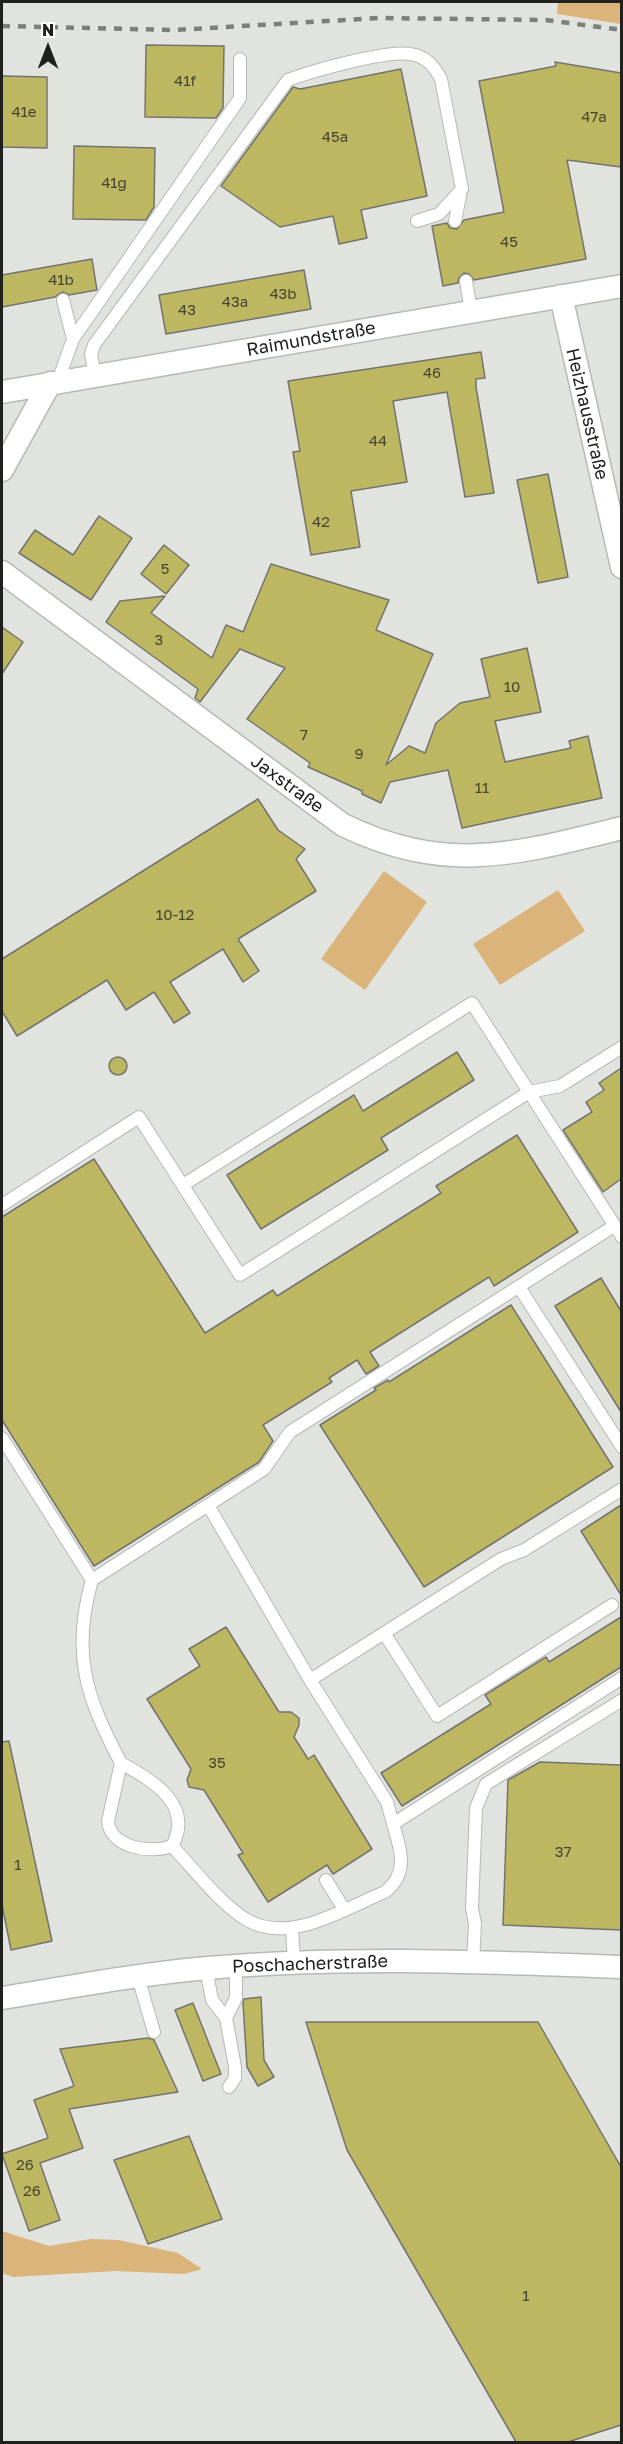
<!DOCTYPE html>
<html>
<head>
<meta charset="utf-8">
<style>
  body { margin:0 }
  #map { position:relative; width:623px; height:2444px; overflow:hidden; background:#e0e3de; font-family:"Golos Text",sans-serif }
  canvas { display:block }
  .frame { position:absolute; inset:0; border:3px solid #20211f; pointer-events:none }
  .north { position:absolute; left:18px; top:18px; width:60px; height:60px; -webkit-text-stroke:4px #fff; paint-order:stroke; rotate:0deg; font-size:16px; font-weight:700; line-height:24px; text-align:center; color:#20211f }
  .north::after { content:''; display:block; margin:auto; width:21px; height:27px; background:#20211f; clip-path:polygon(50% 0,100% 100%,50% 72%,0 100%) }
</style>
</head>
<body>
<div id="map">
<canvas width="623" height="2444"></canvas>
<div class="frame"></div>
<div class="north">N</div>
</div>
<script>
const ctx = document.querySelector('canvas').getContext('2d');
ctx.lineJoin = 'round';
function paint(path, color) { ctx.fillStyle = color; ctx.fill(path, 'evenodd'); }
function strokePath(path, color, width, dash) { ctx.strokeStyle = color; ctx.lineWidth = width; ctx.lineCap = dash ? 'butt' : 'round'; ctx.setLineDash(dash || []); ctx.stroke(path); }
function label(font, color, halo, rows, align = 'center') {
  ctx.font = font + ' "Golos Text",sans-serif'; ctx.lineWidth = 5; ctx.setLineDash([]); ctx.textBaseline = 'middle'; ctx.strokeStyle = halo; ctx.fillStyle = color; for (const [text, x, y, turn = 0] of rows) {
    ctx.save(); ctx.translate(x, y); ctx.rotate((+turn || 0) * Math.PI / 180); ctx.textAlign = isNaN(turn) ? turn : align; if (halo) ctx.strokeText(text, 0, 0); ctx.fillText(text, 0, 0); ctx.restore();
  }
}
const green = new Path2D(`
  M558,2H621V24L557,14Z
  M384,871L427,902L365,990L321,959Z
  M558,890L585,931L500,985L473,944Z
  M2,2231L49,2246L91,2239L118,2240L178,2253L202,2269L184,2274L115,2271L13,2277L2,2273Z`);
const building = new Path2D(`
  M146,45L224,46L223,108L216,118L145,117Z
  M555,62L621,73V167L567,160L586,259L474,280L469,274L464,273L459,278L458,283L443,286L432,226L447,223L450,228L457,229L464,220L504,212L479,81L556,66Z
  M401,69L427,196L361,210L367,238L339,244L333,216L280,227L221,186L293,87L300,89Z
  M2,76L47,77V148L2,147Z
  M74,146L155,148L154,207L146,220L73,219Z
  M92,259L97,290L69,295L62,292L55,297L2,307V275Z
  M304,270L311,309L166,334L159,295Z
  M481,352L485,378L476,379V387L494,493L465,497L447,392L393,401L407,482L351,491L360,547L311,555L293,452L300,451L288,381Z
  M548,474L568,577L538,583L517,480Z
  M99,516L132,538L91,600L19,553L35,530L73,555Z
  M164,545L189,565L166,594L141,574Z
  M271,564L389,600L376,630L433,654L386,765L409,746L425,753L436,723L460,703L490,697L481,659L527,648L541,712L495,721L505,762L571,748L569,741L588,736L602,798L462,828L448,770L390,782L381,803L362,794V791L308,767L310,763L247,719L285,668L240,649L200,702L195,698L198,689L106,622L120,601L165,596L151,613L212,658L226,625L243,632Z
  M2,627L23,642L2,674Z
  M258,799L278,830L305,849L296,859L316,891L238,939L259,971L243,982L223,949L170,982L190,1013L174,1023L154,992L126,1010L107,980L17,1036L2,1011V959Z
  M457,1052L474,1080L381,1138L388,1150L261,1229L227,1175L354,1095L363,1111Z
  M109 1066a9 9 0 1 1 18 0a9 9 0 1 1-18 0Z
  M621,1068V1179L603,1192L563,1130L592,1112L586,1102L604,1090L599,1083Z
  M517,1135L578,1232L494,1286L489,1277L370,1352L379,1366L366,1374L357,1360L329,1378L332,1382L263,1425L273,1441L259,1462L94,1566L2,1420V1217L94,1159L205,1333L273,1290L277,1296L441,1193L436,1186Z
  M601,1278L621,1311V1412L555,1306Z
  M511,1305L613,1467L424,1587L320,1425L376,1390L374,1388L388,1380L389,1382Z
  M621,1505V1595L581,1531Z
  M621,1617V1667L402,1806L381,1773L491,1704L485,1695L546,1657L549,1662Z
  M226,1627L279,1712H291L299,1718V1725L294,1737L308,1759L314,1755L372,1849L333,1874L327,1865L268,1902L238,1855L243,1853L204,1790L189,1787L187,1780L191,1769L147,1699L200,1666L189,1649Z
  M9,1741L52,1941L11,1950L2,1905V1742Z
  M540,1762L621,1765V1930L503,1925L508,1780Z
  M261,1997L264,2060L274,2077L258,2086L247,2067L243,2003L244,1999Z
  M193,2003L221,2074L203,2081L175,2010Z
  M306,2022H538L621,2167V2425L568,2442H516L347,2150Z
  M148,2038L154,2040L178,2092L69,2109L83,2148L40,2163L60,2220L29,2231L2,2154L48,2138L34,2100L74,2086L60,2049Z
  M189,2136L222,2219L148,2244L114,2160Z`);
const service = new Path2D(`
  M455,221L460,196
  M466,281L471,311
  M73,339L240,98V59
  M95,375L91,354L94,345L288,80C312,71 386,50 410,54C426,56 434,66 441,79L462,189L439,214L417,221
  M58,381L73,339L63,300
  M183,1185L472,1003L622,1237
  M2,1205L139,1117L240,1275L529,1092L560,1086L622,1047
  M519,1287L622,1447
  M2,1438L92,1580L264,1469L290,1432L614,1226
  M208,1505L310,1680L501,1559L524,1550L622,1489
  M92,1580C71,1654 86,1697 121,1763
  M384,1633L437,1716L612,1605
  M310,1680L387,1802L393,1824
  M121,1763C151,1780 195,1804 172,1846C151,1854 110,1848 108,1821Z
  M172,1846C193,1868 221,1905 247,1920C290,1945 345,1908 385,1892C409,1873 401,1850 393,1824L622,1678
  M326,1880L344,1909
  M292,1928L294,1963
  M473,1962L475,1924L472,1908L476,1808L486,1784L622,1700
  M206,1968L212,2000L226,2018L235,2067V2078L229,2087
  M138,1977L154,2032
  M226,2018L236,1998V1966`);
const minor = new Path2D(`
  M561,296L622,567
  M2,392L622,286
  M2,470L50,383
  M2,572L343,825C447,875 516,854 622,828
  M2,1998C70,1987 139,1974 208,1968C346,1956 484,1962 622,1967`);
const rail = new Path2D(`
  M2,26L175,30L378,18L546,20L622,30`);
const numberNames = [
  ["41f",185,81],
  ["41e",24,112],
  ["47a",594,117],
  ["45a",335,137],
  ["41g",114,183],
  ["45",509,242],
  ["41b",61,280],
  ["43b",283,294],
  ["43a",235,302],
  ["43",187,310],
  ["46",432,373],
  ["44",378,441],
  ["42",321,522],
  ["5",165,569],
  ["3",159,640],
  ["10",512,687],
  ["7",304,735],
  ["9",359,754],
  ["11",482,788],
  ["10-12",175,915],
  ["35",217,1763],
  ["37",563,1852],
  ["1",18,1865],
  ["26",25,2165],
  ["26",32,2191],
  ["1",526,2296]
];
const streetNames = [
  ["Raimundstraße",311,339,-10],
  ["Heizhausstraße",587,414,77],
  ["Jaxstraße",287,784,36],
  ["Poschacherstraße",310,1964,-2]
];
paint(green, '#dab47a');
paint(building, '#bdb762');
strokePath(building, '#74746e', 1.5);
strokePath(service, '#b6bab4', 14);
strokePath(minor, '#b6bab4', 25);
strokePath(service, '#fff', 12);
strokePath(minor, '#fff', 22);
strokePath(rail, '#7d7f7b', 4.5, [8, 8]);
label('15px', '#474630', null, numberNames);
label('18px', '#20211f', '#fff', streetNames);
</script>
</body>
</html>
